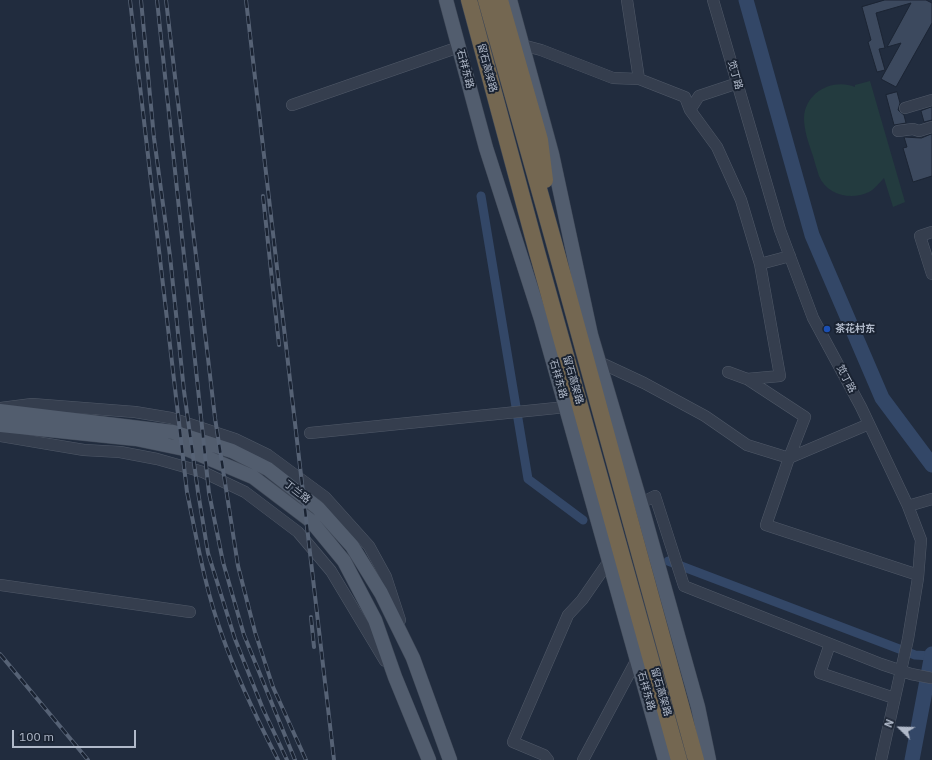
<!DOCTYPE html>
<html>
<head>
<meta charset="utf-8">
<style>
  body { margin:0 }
  #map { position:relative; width:932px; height:760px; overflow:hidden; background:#212c3e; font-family:"IBM Plex Sans",sans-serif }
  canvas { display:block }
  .north { position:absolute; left:880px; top:708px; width:40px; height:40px; -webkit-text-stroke:3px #1a2332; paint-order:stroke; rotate:293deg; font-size:11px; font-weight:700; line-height:16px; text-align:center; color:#b0b9c9 }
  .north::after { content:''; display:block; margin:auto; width:14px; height:18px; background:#b0b9c9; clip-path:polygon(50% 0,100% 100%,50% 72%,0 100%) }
  .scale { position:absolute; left:12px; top:730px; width:124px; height:18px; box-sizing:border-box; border:2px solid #b0b9c9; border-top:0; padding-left:5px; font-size:12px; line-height:14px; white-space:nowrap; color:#b0b9c9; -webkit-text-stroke:3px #1a2332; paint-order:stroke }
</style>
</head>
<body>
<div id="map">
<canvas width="932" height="760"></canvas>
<div class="north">N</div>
<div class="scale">100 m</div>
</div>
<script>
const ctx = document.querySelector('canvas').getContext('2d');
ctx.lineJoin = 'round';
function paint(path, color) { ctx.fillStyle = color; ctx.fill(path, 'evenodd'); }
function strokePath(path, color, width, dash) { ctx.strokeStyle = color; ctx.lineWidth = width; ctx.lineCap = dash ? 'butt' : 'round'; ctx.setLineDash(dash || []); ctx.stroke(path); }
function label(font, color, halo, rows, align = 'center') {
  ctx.font = font + ' "IBM Plex Sans","Noto Sans SC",sans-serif'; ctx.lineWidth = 4; ctx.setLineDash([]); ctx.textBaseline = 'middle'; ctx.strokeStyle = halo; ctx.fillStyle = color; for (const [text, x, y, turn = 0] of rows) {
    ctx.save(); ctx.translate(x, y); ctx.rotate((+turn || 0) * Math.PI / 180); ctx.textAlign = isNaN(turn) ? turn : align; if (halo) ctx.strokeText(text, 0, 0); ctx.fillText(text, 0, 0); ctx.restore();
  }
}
const green = new Path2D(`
  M870,81L905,202L893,207L884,178C879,183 875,189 869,192C851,201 827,195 819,176C817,170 815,163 813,156C809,144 804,131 804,118C805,92 833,78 855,87V85Z`);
const canal = new Path2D(`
  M481,196L528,479L583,520
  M668,561L915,655L931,656`);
const river = new Path2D(`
  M746,0L812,235L882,398L932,465
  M912,760L932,654`);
const building = new Path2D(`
  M885,0H926L932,3V23L896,87L881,79L901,43L887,47L911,3L876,13L885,48L879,49L885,70L877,72L868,42L871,40L862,7Z
  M897,92L900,103L898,110L904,115L906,123L894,125L886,95Z
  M932,107V120L924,122L921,111Z
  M932,134V176L913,182L903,148L907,147L904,137L921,138Z`);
const minor = new Path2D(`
  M627,0L639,79
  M713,0L780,230L813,318L861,407L908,506L921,540L918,578L908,639L881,760
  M522,45L541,50L613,78L639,79L685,97L690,110
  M738,83L699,96L690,110L717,147L741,200L760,264
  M292,105L459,47
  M905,108L932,100
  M898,131L913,129L919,131L932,127
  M932,232L920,236L932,274
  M599,362L644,383L705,416L747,445L789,458L869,424
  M728,372L747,379L805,417L789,458L766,525L918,575
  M747,379L780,376L760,264L790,256
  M0,408L32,404L135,412L171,418L235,439L268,455L325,497L369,546L386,577L400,620
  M310,433L566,407
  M0,436L84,450L120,452L157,459L203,472L245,492L298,532L331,571L385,661
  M641,503L655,496L684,586L881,664L911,674L932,678
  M908,506L932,499
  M0,585L190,612
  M830,644L820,673L894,698
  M548,760L544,755L513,742L568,615L582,600L609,561
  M583,760L637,659`);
const major = new Path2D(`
  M446,0L486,148L541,319L665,760
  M510,0L552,154L591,335L643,511L698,707L709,760
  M0,411L173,432L232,451L268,469L318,508L352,546L381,593L413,658L450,760
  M0,425L136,439L189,450L253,477L311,521L344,561L375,620L395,677L429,760`);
const highway = new Path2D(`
  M469,0L537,252L679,760
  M486,0L553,239L696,760
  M500,0L540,140L545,180`);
const rail = new Path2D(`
  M130,0L187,492C197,540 205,589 222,635C237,678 257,719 278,760
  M141,0L154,138L170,256L184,391L198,492L208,553L235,639L263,709L287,760
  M157,0L209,493L223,562L244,635L295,760
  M166,0L215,418L238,566L255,632L273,687L306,760
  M246,0L334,760
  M263,196L279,345
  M311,617L314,647
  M0,654L88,760`);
const markers = [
  [827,329,4,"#1a4fb4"]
];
const streetNames = [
  ["留石高架路",487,68,75],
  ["石祥东路",465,69,75],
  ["笕丁路",735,75,74],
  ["石祥东路",558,379,74],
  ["笕丁路",846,379,62],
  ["留石高架路",573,380,74],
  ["丁兰路",297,492,38],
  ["石祥东路",646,691,74],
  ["留石高架路",661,692,74]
];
const poiNames = [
  ["茶花村东",835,329]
];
paint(green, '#233b3f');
strokePath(canal, '#334767', 9);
strokePath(river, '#334767', 15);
paint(building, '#3c495e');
strokePath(building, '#1c2534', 1);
strokePath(minor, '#505968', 12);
strokePath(major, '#3e4756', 15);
strokePath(highway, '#3d4655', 17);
strokePath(minor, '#353e4e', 11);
strokePath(major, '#525d6e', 14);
strokePath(highway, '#746751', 16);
strokePath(rail, '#566275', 4);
strokePath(rail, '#1a2332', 2.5, [8]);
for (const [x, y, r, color] of markers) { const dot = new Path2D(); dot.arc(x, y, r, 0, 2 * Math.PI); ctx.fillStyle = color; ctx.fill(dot); strokePath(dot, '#1a2332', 1.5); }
label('10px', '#b0b9c9', '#1a2332', streetNames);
label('bold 10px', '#b0b9c9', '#1a2332', poiNames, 'left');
</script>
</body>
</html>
